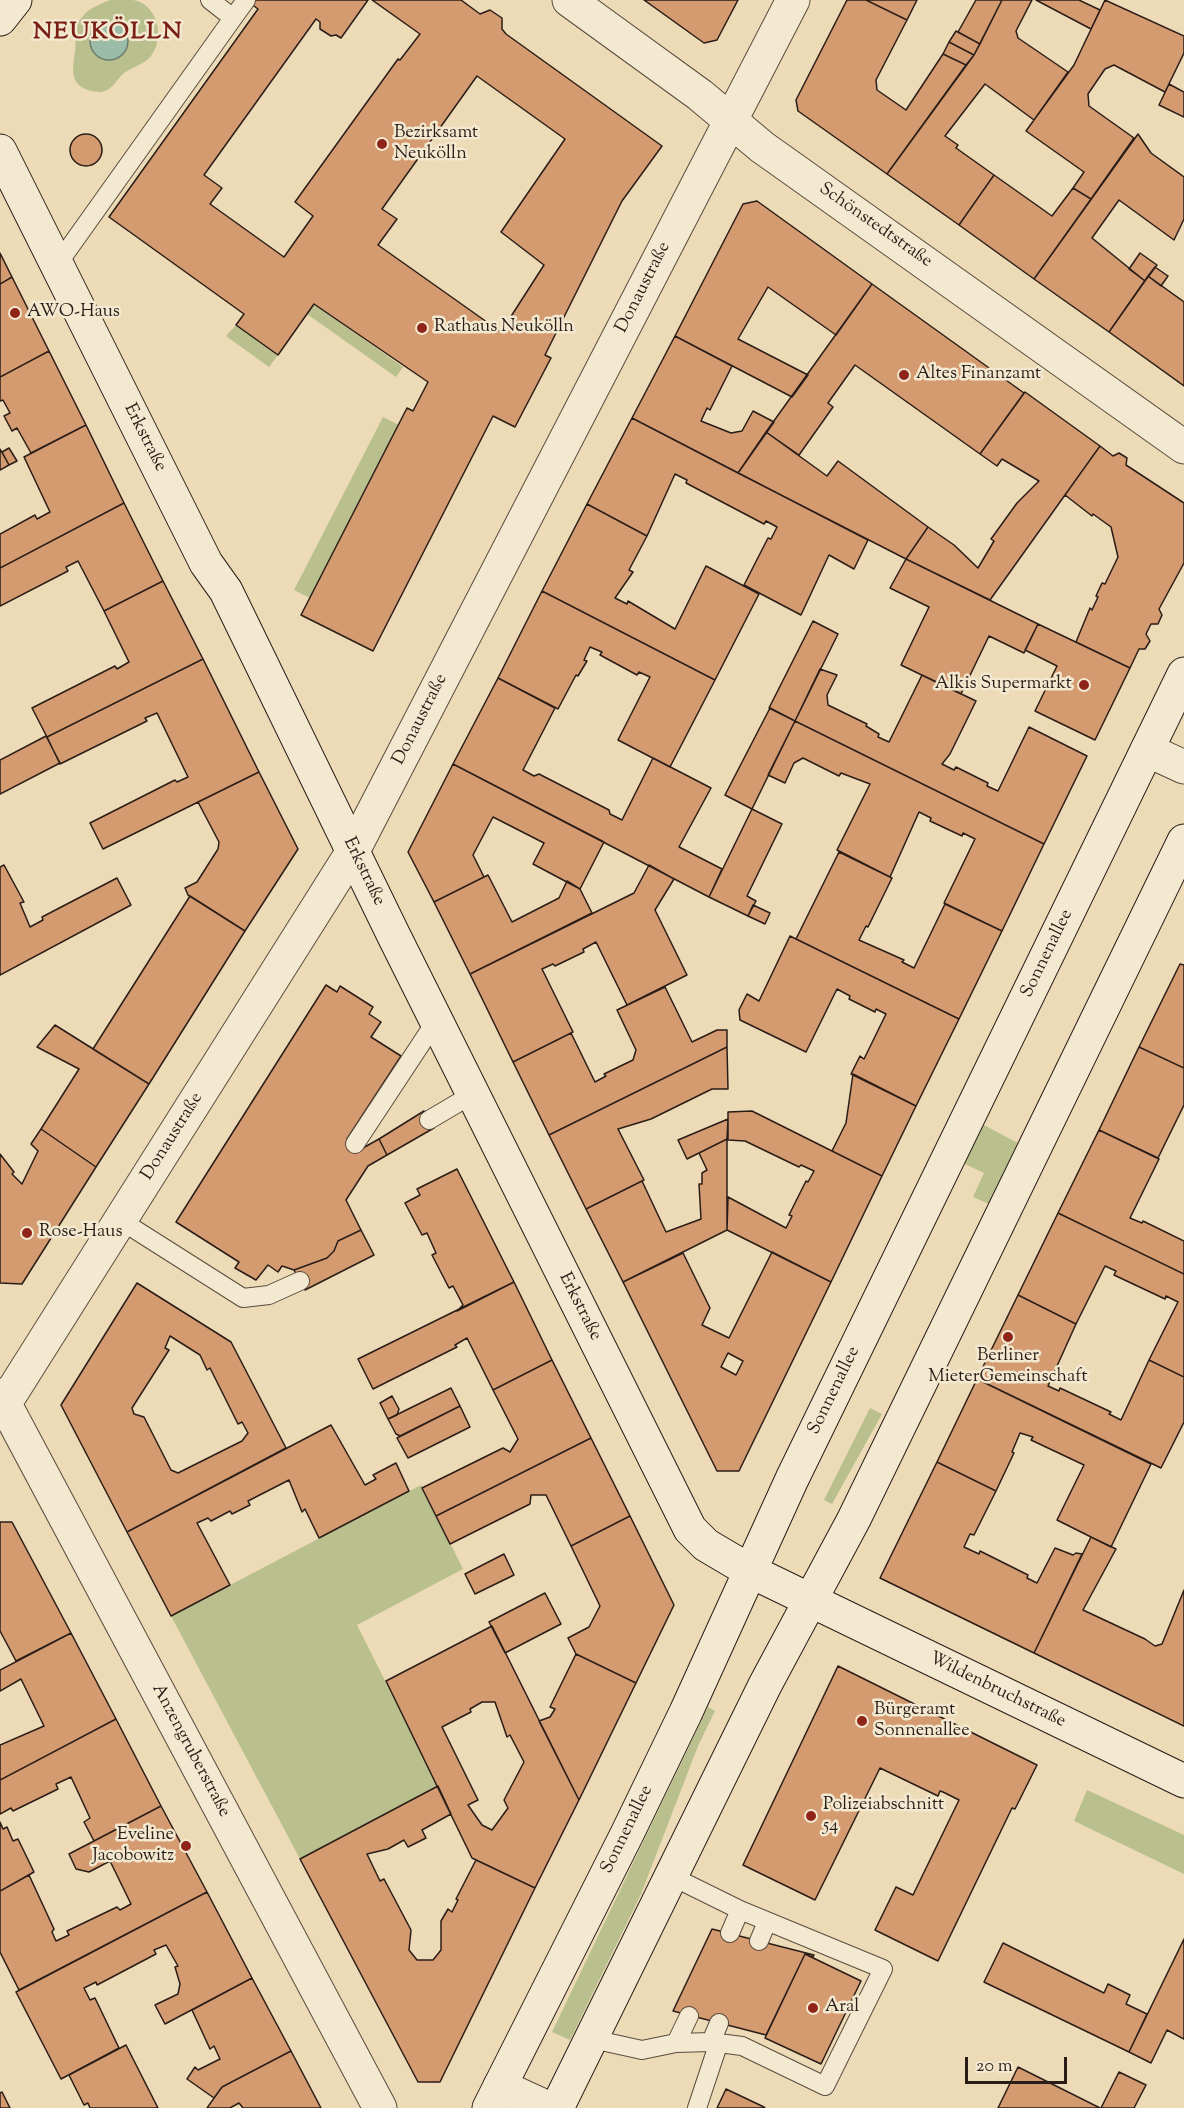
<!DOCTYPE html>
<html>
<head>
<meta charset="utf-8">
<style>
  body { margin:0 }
  #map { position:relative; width:1184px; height:2108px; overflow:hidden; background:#ecdbb6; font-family:"Sorts Mill Goudy",serif }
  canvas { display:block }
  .scale { position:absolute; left:965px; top:2057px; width:102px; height:27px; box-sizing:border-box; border:3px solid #2a1d17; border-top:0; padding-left:8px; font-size:18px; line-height:21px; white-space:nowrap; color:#2a1d17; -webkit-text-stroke:4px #f3e8d0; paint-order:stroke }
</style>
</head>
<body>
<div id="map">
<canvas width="1184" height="2108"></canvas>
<div class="scale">20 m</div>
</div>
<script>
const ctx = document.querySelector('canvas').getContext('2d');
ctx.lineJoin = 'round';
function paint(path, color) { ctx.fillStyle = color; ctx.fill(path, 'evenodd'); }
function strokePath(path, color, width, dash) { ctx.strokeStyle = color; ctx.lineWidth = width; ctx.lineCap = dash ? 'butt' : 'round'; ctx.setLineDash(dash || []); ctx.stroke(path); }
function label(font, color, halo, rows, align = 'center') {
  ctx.font = font + ' "Sorts Mill Goudy",serif'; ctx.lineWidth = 5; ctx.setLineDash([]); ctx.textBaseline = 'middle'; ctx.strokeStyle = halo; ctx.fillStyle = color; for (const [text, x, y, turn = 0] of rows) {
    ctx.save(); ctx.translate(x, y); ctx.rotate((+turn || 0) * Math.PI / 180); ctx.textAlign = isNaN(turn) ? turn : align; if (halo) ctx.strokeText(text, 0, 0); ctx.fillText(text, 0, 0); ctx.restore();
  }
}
const green = new Path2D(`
  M110,0C117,0 126,0 133,0C158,4 165,38 151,56C144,65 133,66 124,73C114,82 110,96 92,91C68,86 73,68 75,51C77,38 72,28 83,16C89,8 101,4 110,0Z
  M314,304L403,367L396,377L307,314Z
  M236,325L278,355L269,367L226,336Z
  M383,417L399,425L310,598L294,590Z
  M982,1124L1018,1143L989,1204L973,1197L984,1173L963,1163Z
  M870,1408L882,1414L832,1504L824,1500Z
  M421,1485L463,1569L357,1625L438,1786L300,1859L171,1616Z
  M708,1707L715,1711L698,1746L641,1894L570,2040L552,2032Z
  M1087,1790L1184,1835V1874L1074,1821Z`);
const water = new Path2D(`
  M90 41a19 19 0 1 1 38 0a19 19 0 1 1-38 0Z`);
const building = new Path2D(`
  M246,0H368L341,38L336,35L331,36L320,29V22L316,19L204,175L222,188L210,204L284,257L313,216L295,202L398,59L400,60L420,34L372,0H461L480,14L490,10L502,18V29L506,34L662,146L622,201L545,355L551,358L515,427L493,416L373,651L301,615L407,408L413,411L428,382L314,304L278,355L236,325L244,314L109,217L258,9ZM477,76L565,139L501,232L544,265L501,332L378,245L397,219L382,209Z
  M644,0H738L717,40L704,43Z
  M847,0H866L907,20L876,80L877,90L906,110L943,54L966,65L887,174L798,111L796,100Z
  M866,0H917L907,20Z
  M976,0H1002L980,44L958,32Z
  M1002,0H1032L1016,31L1018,38L1068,72L1034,120L985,84L945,136L958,145L956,148L994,175L959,225L887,174L974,55Z
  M1036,0H1079L1100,10L1091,29Z
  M1105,0L1184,36V53L1165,92L1114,65L1105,69L1088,94L1089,106L1134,138L1091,199L1073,188L1084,172L1026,131L1074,65Z
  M956,31L980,44L974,55L949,42Z
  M949,42L974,55L966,65L943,54Z
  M1169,84L1184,92V117L1159,105Z
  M70 150a16 16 0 1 1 32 0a16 16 0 1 1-32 0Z
  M1138,134L1151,153L1184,177V219L1174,240L1119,200L1092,238L1145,281L1109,332L1034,279Z
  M994,175L1052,216L1073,188L1091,199L1034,279L959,225Z
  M757,201L872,284L836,335L768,287L738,339L808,375L792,397L675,336L743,204Z
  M0,253L12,277L0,284Z
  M1140,253L1157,265L1145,281L1129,269Z
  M1155,267L1168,276L1161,286L1148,276Z
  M1148,276L1184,302V386L1109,332Z
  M12,277L49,351L0,377V284Z
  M872,284L1024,393L980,454L855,365L828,403L833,407L799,455L766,432Z
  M675,336L732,366L710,410L707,408L701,421L731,433L742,431L753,411L774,422L738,473L632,418Z
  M49,351L86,425L31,453L17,428L12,431L4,416L10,413L3,400L0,401V377Z
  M1025,392L1100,446L990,600L906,559L928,527L954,545L978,568L994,541L991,539L1017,503L1039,481L1002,459L997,466L980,454Z
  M632,418L868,540L854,569L829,555L801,615L744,585L768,538L771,539L777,527L766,521L764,524L686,483L687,480L675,474L647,536L587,504Z
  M86,425L124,503L0,568V534L35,515L37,519L50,512L24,457Z
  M766,432L827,476L838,461L928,527L906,559L738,473Z
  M1100,446L1113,456L1119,453L1127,458L1126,465L1184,503V563L1159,609L1162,615L1158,624H1151L1146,634L1150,641L1145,649H1139L1130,668L1076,642L1090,608L1092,610L1098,597L1096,596L1102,583L1105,584L1118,557L1111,527L1093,514L1092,516L1065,495Z
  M9,448L17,461L9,465L2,452Z
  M0,449L9,465L0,470Z
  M124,503L163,581L104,611L78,561L66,567L68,571L0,606V568Z
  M587,504L647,536L629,570L633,572L615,598L627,604L628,601L675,629L706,566L759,594L715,680L542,591Z
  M906,559L1038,624L1024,653L989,636L961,694L901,665L929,607L890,588Z
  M163,581L203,659L47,737L32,708L115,666L117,669L129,662L104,611Z
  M542,591L715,680L670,767L618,740L650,677L639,672L637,675L600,655L602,652L590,647L584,660L587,661L578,676L576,675L558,709L498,678Z
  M813,621L838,634L795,721L769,708Z
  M1038,624L1130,668L1095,740L1035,711L1057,666L1025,650Z
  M203,659L259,772L103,849L90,823L175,780L177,782L188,777L157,713L145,718L147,721L60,764L47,737Z
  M820,669L837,675L827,695L828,705L867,724L866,726L879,734L878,737L889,742L922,675L976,701L950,754L942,764L954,770L956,767L988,783L987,786L998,791L1029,727L1087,756L1044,844L795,721Z
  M498,678L555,708L523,770L534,776L539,774L609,810L610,814L622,820L653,758L711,788L679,847L722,869L709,897L453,764Z
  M770,708L795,721L752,809L725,795Z
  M795,721L1044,844L1002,931L944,903L975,839L963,833L962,836L930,821L931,818L919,812L890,877L837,850L870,784L841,773L839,776L803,758L794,763L785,783L768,775Z
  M46,736L60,763L0,794V760Z
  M453,764L604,842L580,889L533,864L544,843L493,817L473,855L484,877L434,902L408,852Z
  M259,772L298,849L245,931L188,895L185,888L197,882L218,849L219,842L198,802Z
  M752,809L782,824L747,896L756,901L748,916L709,897Z
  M839,852L892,878L868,927L866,926L859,940L904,960L902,962L914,968L945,904L1002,931L959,1019L796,939Z
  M4,865L24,902L20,903L30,927L43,920L42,917L117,878L131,905L0,975V867Z
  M649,865L674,879L655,910L687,975L627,1005L596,942L583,949L584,952L555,966L553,964L542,969L573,1032L513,1062L470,974L634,893Z
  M488,875L512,922L559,898L567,881L580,889L592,913L470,974L434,902Z
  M190,896L245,931L149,1084L93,1049Z
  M753,905L770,913L765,924L748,916Z
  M790,936L959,1019L916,1106L851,1074L860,1056L864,1059L886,1014L876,1009L875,1012L849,999L850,996L837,989L806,1052L740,1020L739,1010L747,994L759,1001Z
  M1180,964L1184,965V1068L1139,1047Z
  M326,985L337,992L340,986L373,1007L369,1014L381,1022L371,1037L401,1056L347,1139L363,1148L379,1139L387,1155L368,1166L346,1200L361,1230L338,1241L334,1251L327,1258L294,1270L282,1266L278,1272L268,1265L256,1280L235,1268L239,1262L176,1222Z
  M665,987L692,1042L717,1030H727V1047L549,1135L513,1062L571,1033L595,1082L606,1076L604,1074L633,1060L636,1050L617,1010Z
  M55,1025L149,1084L96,1167L41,1129L79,1069L37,1047Z
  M727,1047L728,1089H712L651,1119L618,1129L644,1180L586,1209L549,1135Z
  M1139,1047L1184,1068V1105L1158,1158L1099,1130Z
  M853,1074L916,1106L882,1176L832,1151L846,1123Z
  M424,1111L434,1128L387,1155L379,1139Z
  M752,1111L882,1176L831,1282L727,1230L728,1197L786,1228L792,1216L789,1215L806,1181L808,1182L814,1171L801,1165L799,1167L745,1141L728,1140V1112Z
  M728,1119L727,1139L687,1159L678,1140Z
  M41,1129L96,1167L22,1284L0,1283V1154L14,1172L12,1174L22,1184L38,1151L31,1144Z
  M1099,1130L1159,1159L1130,1218L1142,1223L1143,1221L1184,1241V1274L1058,1213Z
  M727,1139V1230L623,1282L586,1209L642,1181L666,1232L701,1219L699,1184H702V1173L707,1170L699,1153Z
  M457,1169L514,1282L457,1311L463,1305L453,1286L449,1288L432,1255L436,1253L427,1233L422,1235L405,1203L420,1195L417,1189Z
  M1058,1213L1184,1274V1377L1149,1360L1178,1302L1166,1296L1165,1299L1114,1275L1116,1271L1105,1266L1076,1324L1018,1295Z
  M361,1230L374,1255L305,1290L294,1270L327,1258L334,1251L338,1241Z
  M772,1252L831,1282L739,1471H717L623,1282L683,1253L710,1308L702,1325L729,1338ZM728,1353L743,1361L736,1375L721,1367Z
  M514,1282L552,1360L493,1390L467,1338L455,1345L457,1347L373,1389L358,1359Z
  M137,1283L231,1342L286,1448L127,1532L61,1405ZM170,1336L200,1355L207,1370L210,1368L238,1424L242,1422L248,1433L242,1441L178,1473L171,1470L144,1417L134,1414L132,1408L169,1350L165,1348Z
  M1018,1295L1076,1324L1048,1386L1059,1391L1060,1388L1111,1412L1109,1414L1121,1420L1149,1360L1184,1377V1422L1161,1468L977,1379Z
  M552,1360L591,1438L436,1516L422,1488L503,1448L510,1452L518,1439L493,1390Z
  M977,1379L1151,1464L1111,1547L1057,1520L1084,1465L1031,1440L1033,1437L1020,1433L1012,1452L1014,1453L996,1491L937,1462Z
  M451,1388L460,1406L400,1436L396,1434L388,1419Z
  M392,1396L399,1409L397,1415L388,1419L380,1403Z
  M460,1406L470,1427L408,1458L397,1438Z
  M331,1425L365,1485L376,1479L373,1475L396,1463L409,1491L319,1538L305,1509L302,1512L289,1480L248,1501L250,1505L232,1514L230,1511L211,1521L208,1518L197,1523L230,1585L171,1616L127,1532Z
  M591,1438L630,1516L571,1546L546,1495H531L530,1504L450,1544L436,1516Z
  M937,1462L996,1491L974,1535L970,1534L964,1547L979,1554L980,1551L1028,1575L1027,1578L1037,1583L1055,1548L1073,1555L1076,1553L1082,1554L1034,1653L880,1578Z
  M630,1516L674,1605L636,1683L576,1654L568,1638L589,1627L600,1606L571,1546Z
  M0,1522H12L71,1633L16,1661L0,1631Z
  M1091,1537L1116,1549L1083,1610L1145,1639L1155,1646L1162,1644L1184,1590V1726L1034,1653Z
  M504,1554L514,1575L475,1594L465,1574Z
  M545,1593L561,1624L505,1653L489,1622Z
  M492,1626L579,1800L535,1888L472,1858L386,1681ZM482,1702H495L507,1737L510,1735L524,1762L504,1800L508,1808L492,1830L482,1825L468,1805L478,1800L442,1727L471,1712L470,1709Z
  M71,1633L116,1719L0,1780V1745L44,1726L21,1679L0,1691V1670Z
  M576,1654L636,1683L579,1800L539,1721L550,1717L555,1709L550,1707Z
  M838,1666L1037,1765L1015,1809L1012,1808L938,1961L875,1930L896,1887L913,1895L959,1800L943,1792L940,1791L938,1796L880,1768L815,1900L743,1865Z
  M116,1719L161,1806L94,1841L84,1822L90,1818L71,1777L56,1784L58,1789L13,1811L11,1808L0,1814V1780Z
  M438,1786L451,1814L422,1830L426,1838L408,1847L404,1840L388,1849L367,1854L380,1881L384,1879L411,1930L409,1950L417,1960H433L441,1950V1921L448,1909L452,1912L458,1900L456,1899L476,1860L535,1888L440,2082H418L300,1859Z
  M161,1806L207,1892L19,1990L0,1952V1891L29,1875L54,1929L52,1932L56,1941L69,1935L67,1931L117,1907L120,1910L131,1904L110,1861L89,1872L76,1869L69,1854Z
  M0,1822L3,1829L7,1827L13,1841L18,1839L34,1872L0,1891Z
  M207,1892L252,1978L165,2024L155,2005L178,1994L180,1984L175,1967L178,1966L166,1945L154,1950L156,1954L97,1985L96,1982L84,1988L90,2000L95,1998L119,2048L61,2079L16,1992Z
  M712,1929L814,1955L813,1957L805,1954L766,2035L673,2011Z
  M1184,1939V2039L1167,2030L1151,2063L1129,2052Z
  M1003,1943L1104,1993L1108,1984L1130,1995L1126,2004L1147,2014L1129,2052L984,1982Z
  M805,1954L861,1981L821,2064L765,2038Z
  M252,1978L291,2051L222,2087L214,2098L187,2079L195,2067L198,2070L220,2059L214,2046L210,2049L192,2010Z
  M126,2045L158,2108H90L88,2103L84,2105L69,2075Z
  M291,2051L321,2108H243L239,2103L230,2108H207L222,2087Z
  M1018,2067L1100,2108H998Z
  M1119,2072L1146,2085L1134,2108H1101Z
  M726,2089L764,2107L765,2108H717Z
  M2,2092L10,2108H0V2093Z`);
const lane = new Path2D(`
  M210,0L233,18L246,0
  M57,265L233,18
  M429,1120L473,1094
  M355,1144L436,1021
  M120,1220L243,1298L269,1295L300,1281
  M730,1933L740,1910
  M759,1941L767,1922
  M592,2039L642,2050L676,2043L711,2042L742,2046L825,2086L883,1969L740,1910L671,1876
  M711,2042L719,2023
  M676,2043L689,2016
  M697,2108L719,2042`);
const street = new Path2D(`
  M569,0L700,95L762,147L1184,447
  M1147,750L1184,767
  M0,1395L380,2108
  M0,1411L353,851L793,0
  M500,2086L548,2108`);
const secondary = new Path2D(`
  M0,19L15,0
  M0,151L206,563L226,591L393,934L690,1529L706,1545L750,1571L1184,1781
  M489,2108L627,1834L686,1712L792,1479L1184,674
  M557,2108L765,1685L854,1519L1184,841`);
const markers = [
  [382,144,6,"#8f2418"],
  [15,313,6,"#8f2418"],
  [422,328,6,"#8f2418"],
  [904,375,6,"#8f2418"],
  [1084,685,6,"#8f2418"],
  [27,1233,6,"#8f2418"],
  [1008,1337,6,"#8f2418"],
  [862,1721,6,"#8f2418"],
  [811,1816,6,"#8f2418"],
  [186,1846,6,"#8f2418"],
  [813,2008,6,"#8f2418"]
];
const poiNames = [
  ["Bezirksamt",394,134],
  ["Neukölln",394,155],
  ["AWO-Haus",27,313],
  ["Rathaus Neukölln",434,328],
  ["Altes Finanzamt",916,375],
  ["Alkis Supermarkt",1072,685,"right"],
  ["Rose-Haus",39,1233],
  ["Berliner",1008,1357,"center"],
  ["MieterGemeinschaft",1008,1378,"center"],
  ["Bürgeramt",874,1711],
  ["Sonnenallee",874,1732],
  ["Polizeiabschnitt",823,1806],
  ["54",823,1827],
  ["Eveline",174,1836,"right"],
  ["Jacobowitz",174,1857,"right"],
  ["Aral",825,2008]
];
const streetNames = [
  ["Schönstedtstraße",875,226,35],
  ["Donaustraße",644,288,-63],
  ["Erkstraße",144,438,63],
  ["Donaustraße",421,720,-63],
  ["Erkstraße",363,872,64],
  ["Sonnenallee",1048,954,-64],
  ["Donaustraße",173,1137,-58],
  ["Erkstraße",579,1307,63],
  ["Sonnenallee",835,1391,-64],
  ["Wildenbruchstraße",997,1691,26],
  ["Anzengruberstraße",190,1751,62],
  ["Sonnenallee",628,1830,-64]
];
const districtNames = [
  ["NEUKÖLLN",108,34]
];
paint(green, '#b9c08d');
paint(water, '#9abca8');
strokePath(water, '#6d7c6e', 1.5);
paint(building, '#d49a70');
strokePath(building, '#2a1d17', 1.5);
strokePath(lane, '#5a4c3f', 20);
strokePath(street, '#5a4c3f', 35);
strokePath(secondary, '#2a1d17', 35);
strokePath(lane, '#f3e8d0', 18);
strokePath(street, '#f3e8d0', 33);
strokePath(secondary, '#f3e8d0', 33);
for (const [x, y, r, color] of markers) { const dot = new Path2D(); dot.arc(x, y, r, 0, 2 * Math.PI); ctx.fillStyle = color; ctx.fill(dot); strokePath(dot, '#f3e8d0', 2); }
label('18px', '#2a1d17', '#f3e8d0', poiNames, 'left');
label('18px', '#2a1d17', '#f3e8d0', streetNames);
ctx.letterSpacing = '1.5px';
label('bold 24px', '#7a1f14', '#f3e8d0', districtNames);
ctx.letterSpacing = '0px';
</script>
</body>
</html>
